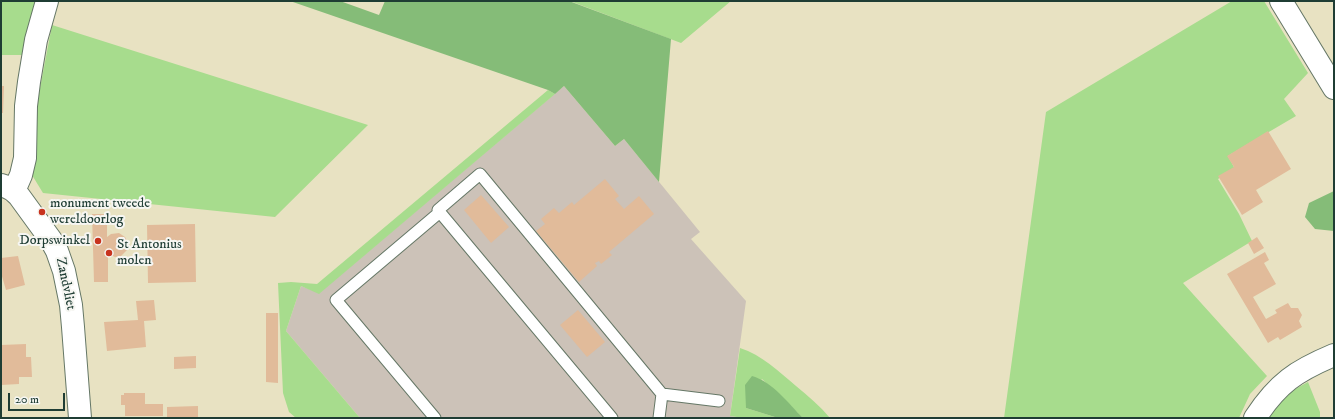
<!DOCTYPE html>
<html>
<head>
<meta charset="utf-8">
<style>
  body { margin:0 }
  #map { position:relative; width:1335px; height:419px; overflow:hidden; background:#e8e2c2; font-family:"IM FELL DW Pica",serif }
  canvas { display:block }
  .frame { position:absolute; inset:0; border:2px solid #1f3d34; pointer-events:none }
  .scale { position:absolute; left:8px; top:393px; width:57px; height:18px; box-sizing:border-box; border:2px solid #1f3d34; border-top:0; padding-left:5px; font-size:12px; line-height:14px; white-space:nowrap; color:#1f3d34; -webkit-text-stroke:3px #f6f6f2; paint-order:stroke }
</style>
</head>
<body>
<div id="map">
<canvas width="1335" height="419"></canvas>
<div class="frame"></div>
<div class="scale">20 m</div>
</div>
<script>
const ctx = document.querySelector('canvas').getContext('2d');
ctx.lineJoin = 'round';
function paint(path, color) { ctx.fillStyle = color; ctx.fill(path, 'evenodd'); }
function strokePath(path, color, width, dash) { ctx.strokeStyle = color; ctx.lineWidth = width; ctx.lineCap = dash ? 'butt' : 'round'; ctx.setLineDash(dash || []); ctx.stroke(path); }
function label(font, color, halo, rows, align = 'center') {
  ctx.font = font + ' "IM FELL DW Pica",serif'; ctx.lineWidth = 4; ctx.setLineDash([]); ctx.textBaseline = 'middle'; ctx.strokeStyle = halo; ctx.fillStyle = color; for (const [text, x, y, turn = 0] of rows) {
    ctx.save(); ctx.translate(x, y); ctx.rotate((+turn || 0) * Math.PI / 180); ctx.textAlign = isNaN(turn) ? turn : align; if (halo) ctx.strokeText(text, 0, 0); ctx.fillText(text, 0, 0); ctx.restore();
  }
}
const industrial = new Path2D(`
  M564,86L615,146L624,139L700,232L691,239L746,301L730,416L744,418H360L286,331L301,286L319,293Z`);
const green = new Path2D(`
  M1,1H38L26,55H1Z
  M570,1H731L681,43Z
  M1232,1H1264L1308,73L1284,99L1296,116L1228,156L1235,169L1218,179L1239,214L1252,241L1183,283L1267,376L1250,394L1239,418H1004L1046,112Z
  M52,25L368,125L275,217L43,193L32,175L33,125Z
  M548,90L555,94L319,294L301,286L286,331L360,418H296L289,412L283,393L278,283L291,282L317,284Z
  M740,348C762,355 778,371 796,386C808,396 820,406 830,418H803L762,379L746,408L778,418H744L730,416Z
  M1308,382L1320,412V418H1266C1275,402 1292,390 1308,382Z`);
const forest = new Path2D(`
  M290,1H340L379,15L385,1H569L671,39L659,182L624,139L615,146L564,86L555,94L548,90Z
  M1334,191V231L1315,229L1305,217L1309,203Z
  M752,376C773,382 788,403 803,418H778L746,408L745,385Z`);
const building = new Path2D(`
  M1,86H4L3,113H1Z
  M1268,131L1291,169L1256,190L1263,202L1242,215L1218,176L1234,167L1227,156Z
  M605,179L619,196L615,199L624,209L639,196L654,214L609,252L612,255L601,264L599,261L595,263L597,266L579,282L536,231L545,224L541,219L554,208L559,213L572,202L574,205Z
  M481,195L509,227L491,243L464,210Z
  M92,214H107V237L111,234L119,233L125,237L128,242L127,250L121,256L115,257L108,254V282H94Z
  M195,224L196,282L148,283L147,225Z
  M1257,237L1264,248L1254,254L1248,243Z
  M1265,252L1269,260L1264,263L1276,284L1253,297L1266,319L1277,313L1275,310L1288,303L1291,308H1298L1302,315L1299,321L1302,327L1280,340L1278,337L1268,343L1227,274Z
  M18,256L25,285L6,290L1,273V258Z
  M154,300L156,320L144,321L146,347L107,351L104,322L138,320L136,301Z
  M578,310L605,342L587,357L560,325Z
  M266,313H278V383L266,382Z
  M26,344V357H31L32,377H19V384L1,385V345Z
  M196,356V368L174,369V357Z
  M124,393H145V404H163V416H125V405H121V395H124Z
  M198,406V418H167V407Z`);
const lane = new Path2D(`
  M662,394L719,401
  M435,418L336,300L440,212
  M612,418L438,210L480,174L662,394L659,418`);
const street = new Path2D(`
  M1281,1L1334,88
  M1,185C9,187 14,190 19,196L51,240L57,251L64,271L71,305L73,327L80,418
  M14,191L21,175L25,158L26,106L29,82L36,40L47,1
  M1255,418C1278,383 1296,371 1334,355`);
const markers = [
  [42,212,4,"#c8321e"],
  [98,241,4,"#c8321e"],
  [109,253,4,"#c8321e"]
];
const poiNames = [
  ["monument tweede",50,204],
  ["wereldoorlog",50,220],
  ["Dorpswinkel",90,241,"right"],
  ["St Antonius",117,245],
  ["molen",117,261]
];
const streetNames = [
  ["Zandvliet",65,284,78]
];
paint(industrial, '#ccc2b8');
paint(green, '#a7dc8d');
paint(forest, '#85bc78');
paint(building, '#e1bb9a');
strokePath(lane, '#657766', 13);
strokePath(street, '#657766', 24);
strokePath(lane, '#fff', 11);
strokePath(street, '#fff', 22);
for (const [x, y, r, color] of markers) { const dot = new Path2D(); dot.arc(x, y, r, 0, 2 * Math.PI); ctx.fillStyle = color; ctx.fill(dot); strokePath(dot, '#f6f6f2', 1.5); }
label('14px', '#1f3d34', '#f6f6f2', poiNames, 'left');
label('14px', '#1f3d34', '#f6f6f2', streetNames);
</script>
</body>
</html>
